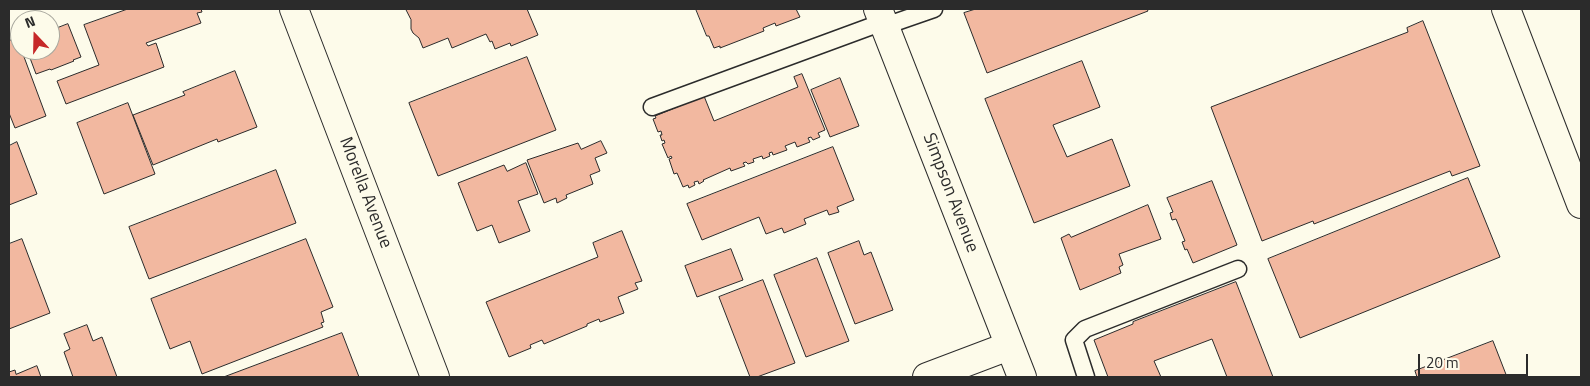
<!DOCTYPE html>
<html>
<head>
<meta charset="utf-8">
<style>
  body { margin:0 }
  #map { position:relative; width:1590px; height:386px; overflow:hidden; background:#fdfbea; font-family:"Titillium Web",sans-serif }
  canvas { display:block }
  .frame { position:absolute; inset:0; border:10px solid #2b2b2b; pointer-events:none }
  .north { position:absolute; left:10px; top:10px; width:50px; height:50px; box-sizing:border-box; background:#fdfbea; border:1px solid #a9a89e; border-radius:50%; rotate:339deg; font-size:14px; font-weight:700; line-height:20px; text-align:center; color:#2b2b2b }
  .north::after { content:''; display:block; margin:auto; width:18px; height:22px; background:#c62828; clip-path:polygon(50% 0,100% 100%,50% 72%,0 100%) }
  .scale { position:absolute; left:1418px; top:354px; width:110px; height:22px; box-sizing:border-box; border:2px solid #2b2b2b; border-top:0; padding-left:6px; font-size:15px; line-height:18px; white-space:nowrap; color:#2b2b2b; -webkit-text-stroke:4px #fdfbea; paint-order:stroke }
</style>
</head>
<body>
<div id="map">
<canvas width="1590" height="386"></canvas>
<div class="frame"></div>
<div class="north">N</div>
<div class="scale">20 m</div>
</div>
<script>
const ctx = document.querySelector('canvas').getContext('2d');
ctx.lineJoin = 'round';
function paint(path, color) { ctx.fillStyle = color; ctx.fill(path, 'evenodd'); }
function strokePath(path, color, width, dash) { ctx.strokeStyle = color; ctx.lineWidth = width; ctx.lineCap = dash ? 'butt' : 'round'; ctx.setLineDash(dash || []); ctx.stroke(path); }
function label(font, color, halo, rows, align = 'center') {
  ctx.font = font + ' "Titillium Web",sans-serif'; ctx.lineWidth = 4; ctx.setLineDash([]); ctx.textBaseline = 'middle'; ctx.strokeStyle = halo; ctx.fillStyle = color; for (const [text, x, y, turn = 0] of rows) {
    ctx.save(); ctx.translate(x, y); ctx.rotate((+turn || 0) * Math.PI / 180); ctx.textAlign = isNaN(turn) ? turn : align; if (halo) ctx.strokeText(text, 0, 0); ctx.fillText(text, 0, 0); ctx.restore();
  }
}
const building = new Path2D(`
  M128,9H201L202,12L197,13L201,23L146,43L148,46L156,43L164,67L66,104L57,81L99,65L84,25Z
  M406,9H527L538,35L511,46L510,43L495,49L492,41L490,42L486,34L452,48L448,38L423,48L419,38L413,33L411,29V20Z
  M696,9H796L800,17L776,26L775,23L763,28L764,31L720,48V46L714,48L709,36H707Z
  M976,9H1147L1148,11L987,73L964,13Z
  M1423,21L1480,166L1452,176L1450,171L1314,224L1313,221L1262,241L1211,107L1408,32L1407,28Z
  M68,24L81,57L73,60L74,61L51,70L50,69L36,74L27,50H50V31Z
  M17,38L46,116L15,128L9,113V41Z
  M527,57L556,130L438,176L409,103Z
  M1082,61L1100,107L1053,125L1067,157L1112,139L1130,186L1034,223L985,99Z
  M235,71L257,127L218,142L217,139L153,165L133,115L185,95L183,92Z
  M802,74L825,130L818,133L820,137L813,140L811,137L808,138L810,142L797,147L795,142L785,146L787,150L773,155L772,152L769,153L770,156L763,159L762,156L753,159L754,162L748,164L746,162L743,163L745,166L731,171L730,168L703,180L704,181L699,184L698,181L694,182L695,185L689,188L688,185L683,187L677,173L674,174L669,159L672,158L671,156L668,158L662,144L665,143L664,140L662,141L660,135H662L661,131L658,132L653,119L656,118L655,116L704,96L714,121L798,87L794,77Z
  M840,78L859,126L830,137L811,90Z
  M128,103L155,174L104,194L77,123Z
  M601,141L607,153L595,158L600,171L590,175L593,184L566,195L567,198L557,203L556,198L544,203L527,160L578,143L581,149Z
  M17,142L37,194L9,205V146Z
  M833,147L854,200L837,207L839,212L829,215L827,210L804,219L806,224L784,233L782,228L766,234L759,217L702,240L687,204Z
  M526,163L538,194L518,201L530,231L499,243L492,225L477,231L458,183L504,165L507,171Z
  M276,170L296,223L149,279L129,227Z
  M1468,178L1500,257L1300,338L1268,259Z
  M1212,181L1237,245L1193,263L1187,249L1185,250L1182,242L1185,241L1176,219L1172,220L1170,213L1173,212L1167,198Z
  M1148,205L1161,239L1119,254L1123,265L1119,267L1121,273L1080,290L1061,238L1069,234L1071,237Z
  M622,231L642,281L635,283L638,289L618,297L624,313L600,322L599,319L587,324V326L544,344L542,340L530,345L531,348L509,357L486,302L598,257L593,243Z
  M22,239L50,313L9,329V244Z
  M306,239L333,307L321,312L324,322L321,323L323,327L202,374L190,341L170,349L151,299Z
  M859,241L864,255L871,252L893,310L855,324L828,253Z
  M731,249L743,280L697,297L685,266Z
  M817,258L849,341L806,357L774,275Z
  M763,280L795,363L757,377H750L719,297Z
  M1236,282L1273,377H1227L1212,339L1154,361L1161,377H1108L1094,340L1133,324V322Z
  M87,325L93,341L102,337L117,377H73L64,352L70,349L64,334Z
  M342,333L359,377H224Z
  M1493,341L1507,377H1417L1415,371Z
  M37,366L41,377H9V372L15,370L16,374Z`);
const lane = new Path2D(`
  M885,26L934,9
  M652,107L883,22
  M1086,377L1074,340L1085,329L1238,269`);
const street = new Path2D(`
  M294,9L435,377
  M878,9L1022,377
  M927,377L1009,346`);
const primary = new Path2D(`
  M1506,9L1581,204`);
const streetNames = [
  ["Morella Avenue",365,193,69],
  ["Simpson Avenue",950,193,69]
];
paint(building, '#f2b8a0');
strokePath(building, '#2b2b2b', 1);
strokePath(lane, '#2b2b2b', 19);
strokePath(street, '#2b2b2b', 30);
strokePath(primary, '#2b2b2b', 30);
strokePath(lane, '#fdfbea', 16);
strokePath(street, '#fdfbea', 28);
strokePath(primary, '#fdfbea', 28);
label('18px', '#2b2b2b', '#fdfbea', streetNames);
</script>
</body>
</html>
